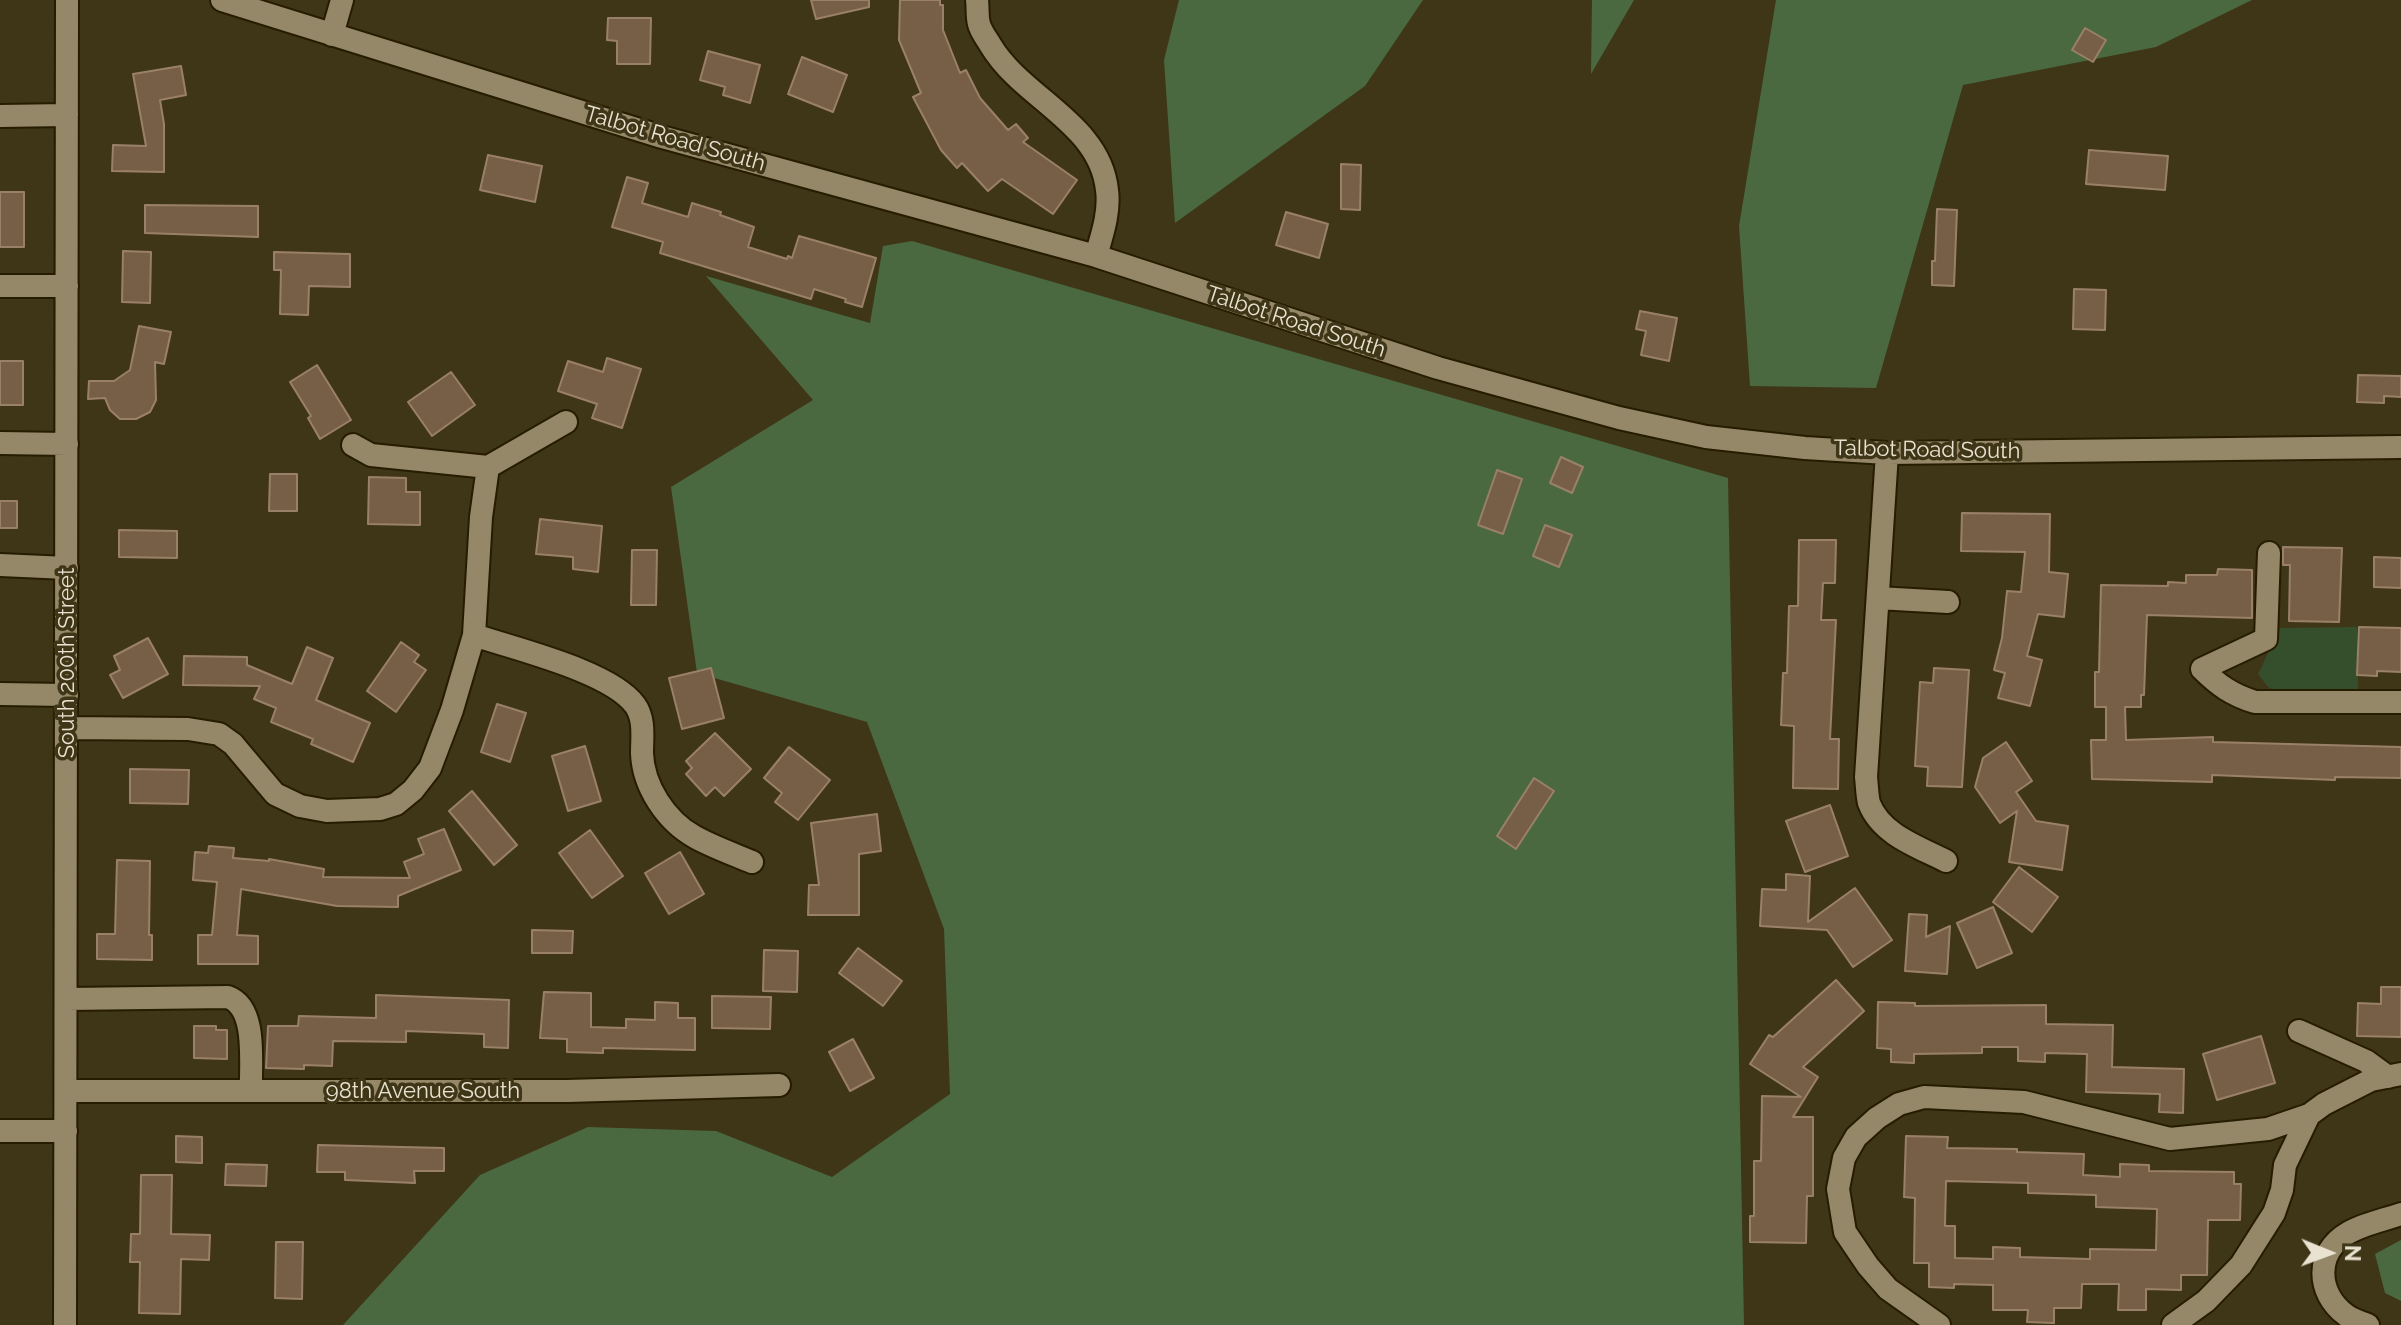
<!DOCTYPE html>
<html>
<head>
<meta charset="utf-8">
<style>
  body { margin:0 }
  #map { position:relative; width:2401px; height:1325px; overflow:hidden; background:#3f3517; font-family:Raleway,sans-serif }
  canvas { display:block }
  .north { position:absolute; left:2289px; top:1213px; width:80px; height:80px; -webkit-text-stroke:6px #3f3517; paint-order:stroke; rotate:91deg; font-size:22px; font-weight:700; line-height:32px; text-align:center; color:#e9e2d1 }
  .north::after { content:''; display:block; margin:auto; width:28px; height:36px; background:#e9e2d1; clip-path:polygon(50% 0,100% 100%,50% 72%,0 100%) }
</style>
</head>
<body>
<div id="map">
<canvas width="2401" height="1325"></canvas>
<div class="north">N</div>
</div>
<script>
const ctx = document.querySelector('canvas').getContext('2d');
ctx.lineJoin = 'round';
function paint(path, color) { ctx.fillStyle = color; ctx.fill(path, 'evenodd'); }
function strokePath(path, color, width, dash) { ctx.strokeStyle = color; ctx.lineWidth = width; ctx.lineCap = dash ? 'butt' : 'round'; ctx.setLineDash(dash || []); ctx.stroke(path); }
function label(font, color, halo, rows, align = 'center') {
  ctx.font = font + ' Raleway,sans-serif'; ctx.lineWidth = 7; ctx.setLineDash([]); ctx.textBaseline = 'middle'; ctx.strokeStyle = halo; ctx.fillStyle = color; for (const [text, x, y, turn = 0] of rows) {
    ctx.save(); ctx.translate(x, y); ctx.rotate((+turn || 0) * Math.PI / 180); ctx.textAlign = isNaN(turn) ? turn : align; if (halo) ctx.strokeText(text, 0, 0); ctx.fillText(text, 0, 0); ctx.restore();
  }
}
const green = new Path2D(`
  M2357,627L2358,691L2278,692L2268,687L2258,674L2280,628Z`);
const forest = new Path2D(`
  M1179,0H1423L1365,86L1175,223L1164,60Z
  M1592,0H1634L1591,74Z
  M1776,0H2252L2156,47L1963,85L1876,388L1750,386L1739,226Z
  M912,241L1728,478L1744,1325H343L480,1175L588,1127L716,1131L832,1177L950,1094L944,929L867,722L697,673L671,487L813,400L706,276L870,323L883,246Z
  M2401,1240V1301L2385,1293L2375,1254Z`);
const building = new Path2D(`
  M811,0H869V7L816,19Z
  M900,0H940V5H943V30L960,73L966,70L980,98L1008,130L1016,124L1028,138L1023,142L1077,180L1053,214L1002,179L988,191L962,163L957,168L941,150L913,97L921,93L899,40Z
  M608,18H651L650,64H617V41L607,40Z
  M2085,28L2106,40L2093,62L2072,50Z
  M708,51L760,65L750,103L723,95L725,87L700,80Z
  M802,57L847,75L833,112L788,94Z
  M181,66L186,95L160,100L164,124V172L112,171L113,145L146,146L133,74Z
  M2089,150L2168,156L2165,190L2086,184Z
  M488,155L542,166L535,202L480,190Z
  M1341,164L1361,165L1360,210L1341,209Z
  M627,177L648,183L642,203L688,217L692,203L721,212L720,215L754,227L748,247L787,259L788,256L792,258L799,236L876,258L862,307L845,302L846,299L814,289L811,299L660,253L663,242L612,227Z
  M0,192H24V247H0Z
  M145,205L258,206V237L145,233Z
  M1937,209L1957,210L1954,286L1932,285V261H1935Z
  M1286,212L1328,224L1319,258L1276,245Z
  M123,251L151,252L150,303L122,302Z
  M274,252L350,254V287L309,286L308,315L280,314L281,270H274Z
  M2074,289L2106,290L2105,330L2073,329Z
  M1640,311L1677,318L1669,361L1641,355L1646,331L1636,329Z
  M139,326L171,332L164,364L155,362L156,400L150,412L136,419H120L110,410L105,398L88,399L89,381H114L130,370Z
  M607,358L641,369L622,428L592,418L597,404L558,391L568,361L603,372Z
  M0,361H23V405H0Z
  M317,365L351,420L320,439L308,418L311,416L290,382Z
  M451,372L475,405L432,436L408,402Z
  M2358,375L2401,376V397L2384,396V403L2357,402Z
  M1561,457L1583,467L1572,493L1550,483Z
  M1497,470L1522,479L1503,534L1478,525Z
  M270,474H297V511H269Z
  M369,477L406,478V492H420V525L368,524Z
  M0,501H17V528H0Z
  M1962,513L2050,514L2049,572L2068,574L2064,617L2038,614L2027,656L2042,660L2030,706L1998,698L2005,673L1994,670L2002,638L2007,591L2021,592L2025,552L1961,551Z
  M540,519L602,526L598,572L573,569V557L536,554Z
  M1545,525L1572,535L1559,567L1533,556Z
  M119,530L177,531V558L119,557Z
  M1799,540H1836L1835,583H1823L1821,620H1836L1830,739H1839L1838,789L1793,788L1794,726L1781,725L1783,673H1787L1789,606H1798Z
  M2283,547L2342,548L2339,622L2289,621L2290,565H2283Z
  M632,550H657L656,605H631Z
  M2374,557L2401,558V588L2374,587Z
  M2218,569L2252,570V618L2147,615L2144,695H2141V707H2125L2126,740L2213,737V742L2401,747V778L2335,777V780L2212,775V782L2092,779L2091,740H2106V707H2095V672H2099L2101,585L2168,586V582L2186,583V575H2217Z
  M2359,627L2401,628V672L2377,671V676L2357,675Z
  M148,638L168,674L123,698L110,675L120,670L114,656Z
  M401,642L419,655L414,662L426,670L396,712L367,691Z
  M307,647L333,658L316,700L370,723L353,762L311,744L313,739L271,722L276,708L254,699L260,686L183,685L184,656L247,657V665L292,684Z
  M711,668L724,718L682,729L669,678Z
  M1934,668L1969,670L1962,787L1927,786L1928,767L1915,766L1920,682L1933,683Z
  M497,704L526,713L510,762L481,752Z
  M715,733L751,769L724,796L715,787L706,796L686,774L692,768L686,761Z
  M2006,742L2032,781L2016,792L2036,821L2068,826L2062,870L2009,862L2017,811L2000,823L1975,787L1983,758Z
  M585,746L601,801L568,811L552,756Z
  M789,747L830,780L798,820L775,802L782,793L764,778Z
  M130,769L189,770L188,804L130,803Z
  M1534,778L1554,791L1516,849L1497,836Z
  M472,791L517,845L494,865L449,811Z
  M1830,805L1848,856L1805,872L1786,821Z
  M877,814L881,851L859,854V915H808L809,885H819L811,823Z
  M444,829L461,870L398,896V907L337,906L241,889L237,935L258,936V964H198V935H212L217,882L193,880L195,852L208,853L209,846L234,848L233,858L269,861V859L324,869L323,877L410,878L404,862L424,854L418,839Z
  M590,830L623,876L592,898L559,853Z
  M680,852L704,894L669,914L645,873Z
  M117,860L150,861L149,935H152V960L97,959V934H115Z
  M2019,867L2058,897L2032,932L1993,902Z
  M1786,874L1810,876L1808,922L1855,888L1892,940L1853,967L1827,930L1760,926L1762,889L1786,890Z
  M1993,907L2012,953L1977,968L1957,923Z
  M1909,914L1927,915L1926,937L1950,926L1947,974L1905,971Z
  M532,930L573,931L572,953H532Z
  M858,948L902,981L883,1006L839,973Z
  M764,950L798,951L797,992L763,991Z
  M1836,980L1864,1011L1803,1067L1818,1077L1793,1117H1813V1196H1807L1806,1243L1750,1242V1216H1754V1161H1761L1762,1096L1801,1097L1750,1064L1769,1035L1773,1037Z
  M2381,987H2401V1037L2357,1036L2358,1003L2381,1004Z
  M544,992L591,993V1027L626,1028V1019L655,1020V1002L678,1003V1018H695V1050L603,1048V1053L567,1052V1039L540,1038Z
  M376,995L509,1000L508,1048L484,1047V1034L406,1031V1042L333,1041L332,1066L304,1065V1069L266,1068L268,1026H298L299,1016L376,1018Z
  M712,996L771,997L770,1029L712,1028Z
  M1878,1002L1915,1003V1006L2046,1005V1024L2113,1025L2112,1067L2184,1069L2183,1113L2159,1112L2160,1094L2086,1092L2087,1054L2045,1053V1062L2018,1061V1047H1982V1053L1914,1054V1063L1891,1062V1049L1877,1048Z
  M194,1026H216V1030H227V1059L194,1058Z
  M2261,1036L2275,1083L2217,1100L2203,1054Z
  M853,1039L874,1078L850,1091L829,1052Z
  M176,1136L202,1137V1163L176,1162Z
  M1906,1136L1948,1137L1947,1148L2017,1149V1152L2084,1154L2083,1175L2120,1177V1164L2149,1165V1171L2234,1172V1184H2241L2240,1220H2208L2207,1275H2181V1290L2146,1289V1310H2118L2119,1284H2082L2081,1308H2054V1323L2027,1322L2028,1310H1993V1285L1954,1284V1288L1929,1287V1263H1914L1915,1198L1904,1197ZM1946,1181L2028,1183V1193L2096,1195V1207L2157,1209L2156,1250L2090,1249V1259L2020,1257V1248L1993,1247V1259L1955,1258V1226H1945Z
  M318,1145L444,1148V1171H414L415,1183L345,1180V1172H317Z
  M226,1164L267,1165L266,1186L225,1185Z
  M141,1175H172L171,1234L210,1235L209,1260L181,1259L180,1314L139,1313L140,1262H130L131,1234H140Z
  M276,1242H303L302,1299L275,1298Z`);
const minor = new Path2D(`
  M222,0L662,137L1096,256L1438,368L1619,418L1706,437L1805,448L1887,453L2401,447
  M977,0C978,8 977,17 979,24C981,32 987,39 991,46C1023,99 1100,123 1107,190C1110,212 1102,235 1096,256
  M332,35L342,0
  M0,116L67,115
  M0,286H67
  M0,443L67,444
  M353,445L371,455L488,467
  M1887,453L1866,777C1867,785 1867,795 1869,803C1881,835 1919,847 1946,861
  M2269,553L2266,639L2202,669C2218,685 2232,695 2255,702H2401
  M0,565L67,568
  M1878,598L1948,602
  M474,635C515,649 610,671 635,705C645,719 642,737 642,753C643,786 666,821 695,837C713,847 733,854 752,862
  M0,694L67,695
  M67,728L188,729L219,734L233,744L275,794L300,806L327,811L380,809L396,804L413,790L430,768L452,710L474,635L481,517L488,467L566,422
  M67,999L228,997C258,1008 250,1064 251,1091
  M2299,1031L2366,1061L2388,1077
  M66,1091H567L779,1085
  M0,1131H66
  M65,1325L67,0
  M1939,1325L1888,1289L1868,1266L1845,1232L1838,1189L1844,1158L1856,1137L1877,1118L1899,1104L1924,1097L2024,1102L2170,1139L2268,1129L2309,1115L2324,1104L2371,1080L2401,1074
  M2173,1325L2206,1301L2241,1265L2274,1213L2282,1190L2285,1165L2309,1115
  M2368,1325C2361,1322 2352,1320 2346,1315C2316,1293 2315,1252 2348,1233C2363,1224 2384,1220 2401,1214`);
const streetNames = [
  ["Talbot Road South",675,139,16],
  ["Talbot Road South",1296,322,18],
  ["Talbot Road South",1927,450,1],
  ["South 200th Street",67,663,-90],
  ["98th Avenue South",423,1091]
];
paint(green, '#354f2d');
paint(forest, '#4a6940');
paint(building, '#775e47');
strokePath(building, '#9a8068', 2);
strokePath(minor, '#261c00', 26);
strokePath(minor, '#948868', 22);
label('22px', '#e9e2d1', '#3f3517', streetNames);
</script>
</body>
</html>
